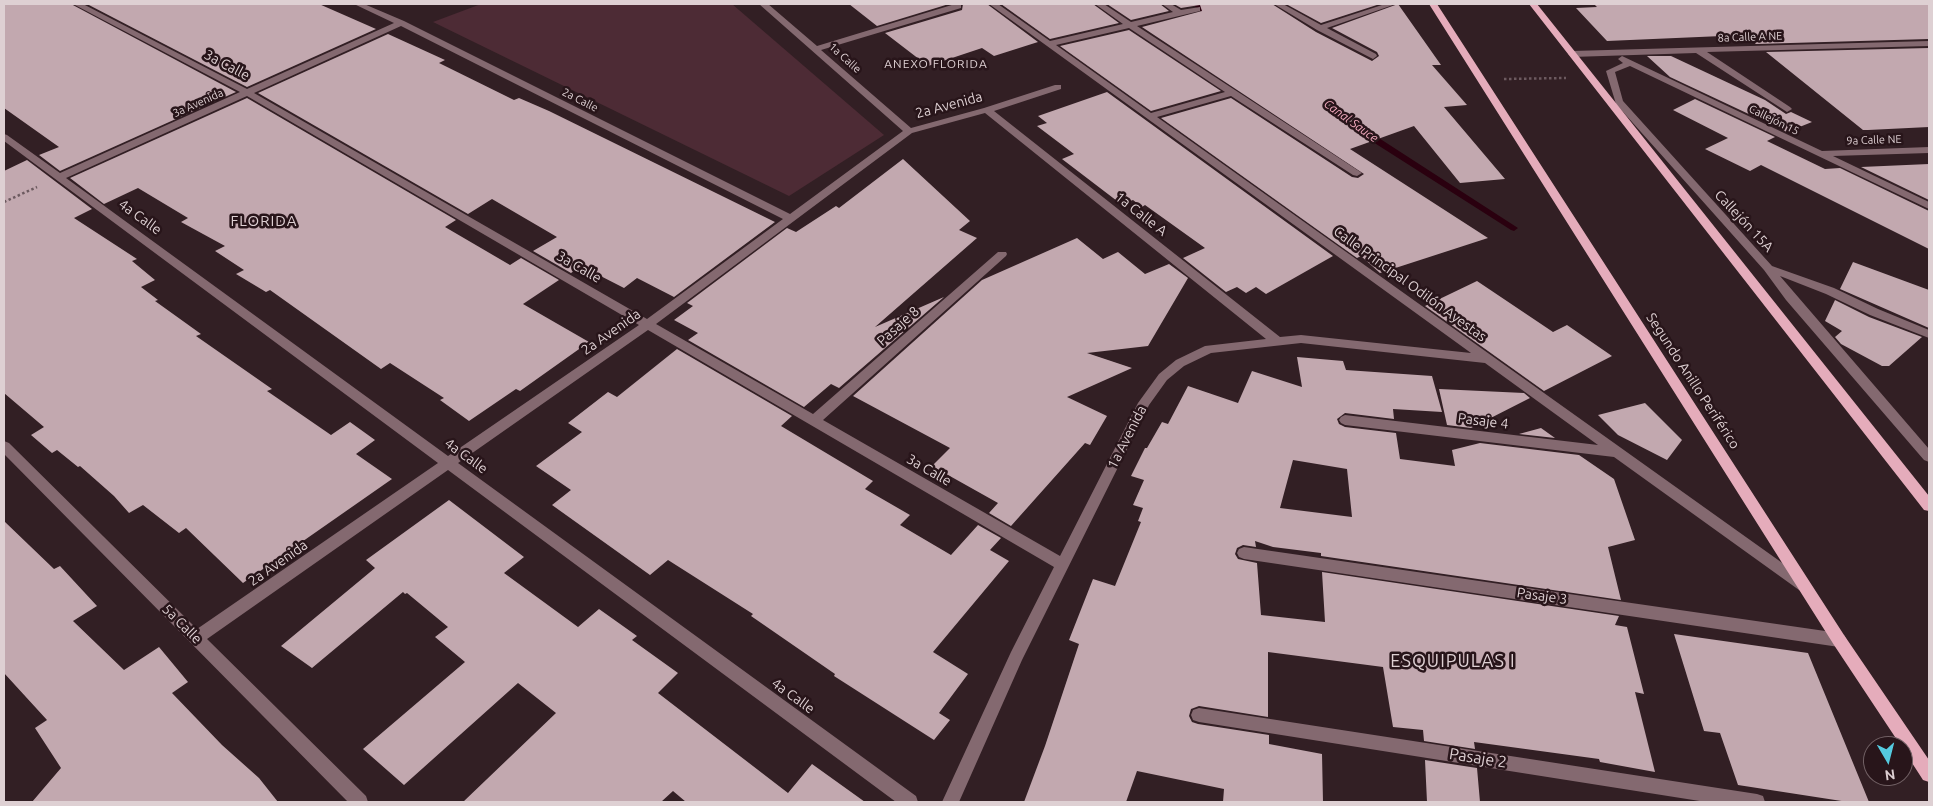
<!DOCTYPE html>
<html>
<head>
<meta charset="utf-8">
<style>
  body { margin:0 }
  #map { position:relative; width:1933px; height:806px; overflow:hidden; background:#321f24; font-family:Ubuntu,sans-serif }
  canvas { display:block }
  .frame { position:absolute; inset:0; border:5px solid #ded0d3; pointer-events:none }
  .north { position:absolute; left:1863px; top:736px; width:50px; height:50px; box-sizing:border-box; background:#28151a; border:1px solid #716064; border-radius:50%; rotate:172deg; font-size:14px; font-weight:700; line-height:20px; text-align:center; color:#ded0d3 }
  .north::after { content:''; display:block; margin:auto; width:18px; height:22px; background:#55cadf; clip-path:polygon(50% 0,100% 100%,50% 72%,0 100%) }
</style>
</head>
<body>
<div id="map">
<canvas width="1933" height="806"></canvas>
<div class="frame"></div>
<div class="north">N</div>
</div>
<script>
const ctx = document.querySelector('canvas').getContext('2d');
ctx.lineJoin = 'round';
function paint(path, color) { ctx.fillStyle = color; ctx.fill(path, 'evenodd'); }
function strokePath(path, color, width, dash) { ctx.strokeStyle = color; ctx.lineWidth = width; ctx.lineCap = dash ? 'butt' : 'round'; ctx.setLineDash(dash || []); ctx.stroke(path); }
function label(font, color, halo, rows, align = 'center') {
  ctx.font = font + ' Ubuntu,sans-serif'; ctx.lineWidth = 5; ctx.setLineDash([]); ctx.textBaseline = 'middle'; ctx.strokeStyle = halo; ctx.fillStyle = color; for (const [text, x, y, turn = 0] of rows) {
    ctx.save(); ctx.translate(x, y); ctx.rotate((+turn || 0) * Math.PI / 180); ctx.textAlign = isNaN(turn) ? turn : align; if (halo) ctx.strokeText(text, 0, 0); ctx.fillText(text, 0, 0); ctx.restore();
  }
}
const green = new Path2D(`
  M481,4H732L884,135L789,196L433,22Z`);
const stream = new Path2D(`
  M1192,4H1199L1215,17L1210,18Z
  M1362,131H1368L1518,228L1514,231L1511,230L1362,135Z`);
const building = new Path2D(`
  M4,4H71L236,92L60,171L39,155L59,147L4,108Z
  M87,4H319L376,29L247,87Z
  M849,4H949L877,26Z
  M963,4H987L1038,42L994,56L982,48L928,66L885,33L962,10Z
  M1001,4H1093L1119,23L1050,39Z
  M1107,4H1160L1169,11L1131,20Z
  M1174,4H1272L1316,32L1372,61L1379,56L1377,52L1332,28L1398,4L1441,65H1432L1467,105L1444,107L1505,179L1460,183L1414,126L1350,149L1488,238L1380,273L1361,256L1357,258L1161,118L1231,98L1352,177L1358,178L1364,174L1142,27L1202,11L1200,5L1181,8Z
  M1286,4H1380L1321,23Z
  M1594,4H1929V39L1756,44L1745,35L1607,41L1576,8L1597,7Z
  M1129,30L1221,91L1151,111L1060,46Z
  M388,34L445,60L439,63L514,100L519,98L549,111L775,222L674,297L637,278L624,288L581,266L571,273L533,251L557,237L492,199L468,214L258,93Z
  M1929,48V127L1868,130H1863L1766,52Z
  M1647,56H1671L1765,100L1786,114L1791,112L1812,122L1787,132L1670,77Z
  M1107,92L1333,256L1266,294L1256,287L1246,293L1237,287L1226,292L1183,258L1205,248L1145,205L1142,207L1133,200L1121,204L1062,159L1074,154L1037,126L1047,123L1038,116Z
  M247,98L456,220L445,227L510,265L521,258L559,280L523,304L589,342L520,391L516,389L469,421L440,400L444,398L390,363L381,369L270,290L266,292L236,274L244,270L215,251L225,246L181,222L188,218L138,188L104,204L70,178Z
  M1695,99L1775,137L1767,141L1825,169L1840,168L1929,211V249L1761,165L1750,171L1705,149L1728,138L1673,110Z
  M903,159L970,221L959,230L977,238L875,327L944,297L839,388L831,384L804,407L688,340L698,333L674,320L693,306L687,303L787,228L796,232L836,206L839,208Z
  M27,160L92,209L74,218L137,259L132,261L155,280L141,287L158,300L155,301L201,334L196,336L272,389L267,391L331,435L350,422L375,440L356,454L392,479L243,583L186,528L179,533L143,505L129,513L114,496L80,466L78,467L57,450L52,453L31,435L44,427L4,393V171Z
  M1929,164V200L1861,167Z
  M1077,238L1103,259L1118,252L1145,274L1169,264L1188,278L1148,346L1087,353L1132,368L1067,397L1107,416L1090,445L1085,443L1011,526L989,513L998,503L932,466L950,448L853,396L982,280Z
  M1853,262L1929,290V328L1840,289Z
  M1477,281L1553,332L1567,325L1612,356L1544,391L1425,306Z
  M1835,300L1869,317L1922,337L1889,366H1882L1841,344L1835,337L1842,331L1825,321Z
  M677,349L792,416L781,426L873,481L865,489L910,515L900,525L951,555L978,525L1001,538L990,550L1009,561L933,652L968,674L939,713L950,720L934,740L834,676L835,674L751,616L753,614L668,560L650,575L552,505L571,490L536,466L582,432L568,423L608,392L617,397Z
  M1297,357L1343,361L1346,370L1432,376L1442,412L1393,409L1394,419L1345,413L1337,419L1339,424L1345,427L1396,433L1400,459L1455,466L1452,450L1480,443L1579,455L1614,479L1635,540L1608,547L1621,600L1321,556V553L1273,547L1255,541L1256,547L1243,545L1237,548L1235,554L1238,559L1257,563L1261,615L1325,622L1322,572L1619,616L1615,625L1627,627L1644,694L1635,692L1655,772L1600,762L1599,759L1474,742L1475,749L1424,741L1423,730L1393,727L1383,667L1268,652V717L1199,706L1191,709L1189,716L1192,722L1198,724L1269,735V744L1322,754L1323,802H1223L1224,789L1137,771L1126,802H1024L1045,746L1079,644L1069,640L1093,579L1115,586L1141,522L1138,521L1143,508L1133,505L1144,480L1131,476L1145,448H1147L1162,422L1168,424L1188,386L1238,403L1252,371L1302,387ZM1293,460L1347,469L1352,517L1280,508Z
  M1439,389L1524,393L1530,398L1471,428L1447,425Z
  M1645,403L1682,440L1667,460L1618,435L1598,415Z
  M1541,428L1555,438L1519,434Z
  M449,500L524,557L504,573L578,627L599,609L637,636L632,640L678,673L658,693L788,793L812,764L865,802H686L673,791L661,802H463L556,713L518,683L404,785L363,749L465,662L435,637L448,627L407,593L405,594L403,592L312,668L281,646L375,568L366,560Z
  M4,521L54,569L60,566L97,606L73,621L124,670L159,647L188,682L172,693L222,745L259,778L278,802H32L61,768L35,728L47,720L4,673Z
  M1674,634L1808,653L1869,802H1848L1738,785L1720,733L1704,731Z
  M1425,760L1477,768L1480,802H1427Z`);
const path = new Path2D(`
  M1504,79L1566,78
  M4,202L37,187`);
const minor = new Path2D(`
  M73,4H83L247,89L394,23L354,4H364L404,21L790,214L903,131L759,4H768L817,46L955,4H961V8L821,50L911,128L984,108L1055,85H1061V89L994,111L1280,337L1301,335L1471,353L989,4H998L1050,41L1123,24L1095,4H1104L1131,22L1173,12L1162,4H1171L1181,10L1200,7V11L1137,26L1362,173L1357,176L1353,175L1231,96L1157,117L1809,582L1811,586L1809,590L1804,592L1799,590L1614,457L1345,425L1341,423L1339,420L1341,417L1345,415L1598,445L1485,363L1301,343L1211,353L1184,366L1167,380L1149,405L1022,660L959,802H942L1011,652L1054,567L648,330L458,463L916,796L918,802H896L448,470L207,639L366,796L368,802H348L4,454V441L9,443L197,629L438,463L4,141V134L7,135L60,173L240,92ZM401,26L783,219L647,319L254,93ZM1129,28L1225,92L1151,113L1056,45ZM247,96L639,325L448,456L66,178ZM985,113L1266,339L1205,346L1176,360L1159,374L1138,403L1060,556L823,420L1006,256L1007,254L1006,252H998L813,414L656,324L912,133Z
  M1274,4H1283L1321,25L1385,4H1396L1327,28L1376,54L1377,56L1373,59L1317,30Z
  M1929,41V46L1707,52L1790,107L1792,109L1787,112L1696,53L1572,57L1568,54L1572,51Z
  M1622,56L1822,151L1929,147V153L1833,156L1929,202V209L1630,66L1615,72L1623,101L1772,266L1834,288L1878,309L1929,330V338L1870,315L1826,294L1780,276L1929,449V462L1924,460L1786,300L1764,270L1616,104L1606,71L1623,63L1618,59Z
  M1244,547L1839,633L1844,635L1847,640L1844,645L1839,647L1244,559L1239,557L1237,553L1239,549Z
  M1199,708L1757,794L1763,796L1765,802H1706L1199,722L1193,720L1191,715L1193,710Z`);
const major = new Path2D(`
  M1429,4H1437L1844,635L1929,760V782L1923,780L1903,749V746H1901L1834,645Z
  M1529,4H1537L1929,496V511L1924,510Z`);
const farStreetnames = [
  ["8a Calle A NE",1750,37,-2],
  ["1a Calle",845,58,42],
  ["2a Calle",580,100,27],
  ["3a Avenida",198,103,-24],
  ["Callejón 15",1774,120,26],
  ["9a Calle NE",1874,140,-2]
];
const farNeighbourhoodnames = [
  ["ANEXO FLORIDA",936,64]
];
const farWaternames = [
  ["Canal Sauce",1351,121,36]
];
const streetNames = [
  ["3a Calle",227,65,28],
  ["2a Avenida",949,105,-15],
  ["1a Calle A",1141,214,38],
  ["4a Calle",140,217,36],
  ["Callejón 15A",1744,221,47],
  ["3a Calle",579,267,30],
  ["Calle Principal Odilón Ayestas",1410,284,36],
  ["Pasaje 8",898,326,-42],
  ["2a Avenida",611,332,-35],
  ["Segundo Anillo Periférico",1693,381,57],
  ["Pasaje 4",1483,421,7],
  ["1a Avenida",1127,437,-63],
  ["4a Calle",466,456,36],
  ["3a Calle",929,470,30],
  ["2a Avenida",278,563,-35],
  ["Pasaje 3",1542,596,8],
  ["5a Calle",182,624,45],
  ["4a Calle",793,696,36]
];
const neighbourhoodNames = [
  ["FLORIDA",264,221]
];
const nearStreetnames = [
  ["Pasaje 2",1478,758,9]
];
const nearNeighbourhoodnames = [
  ["ESQUIPULAS I",1453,661]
];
paint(green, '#4d2b35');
paint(stream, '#2a000f');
paint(building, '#c2a8af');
strokePath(path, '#6c5a5f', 2.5, [2.5, 2.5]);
paint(minor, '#846970');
paint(major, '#e5acbb');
label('11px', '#ded0d3', '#28151a', farStreetnames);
ctx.letterSpacing = '1px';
label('12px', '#ded0d3', '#28151a', farNeighbourhoodnames);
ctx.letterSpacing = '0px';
label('italic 12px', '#f6adc1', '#28151a', farWaternames);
label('14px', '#ded0d3', '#28151a', streetNames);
ctx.letterSpacing = '1px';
label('15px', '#ded0d3', '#28151a', neighbourhoodNames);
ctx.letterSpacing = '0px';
label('16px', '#ded0d3', '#28151a', nearStreetnames);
ctx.letterSpacing = '1px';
label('18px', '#ded0d3', '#28151a', nearNeighbourhoodnames);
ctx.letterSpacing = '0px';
</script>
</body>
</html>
